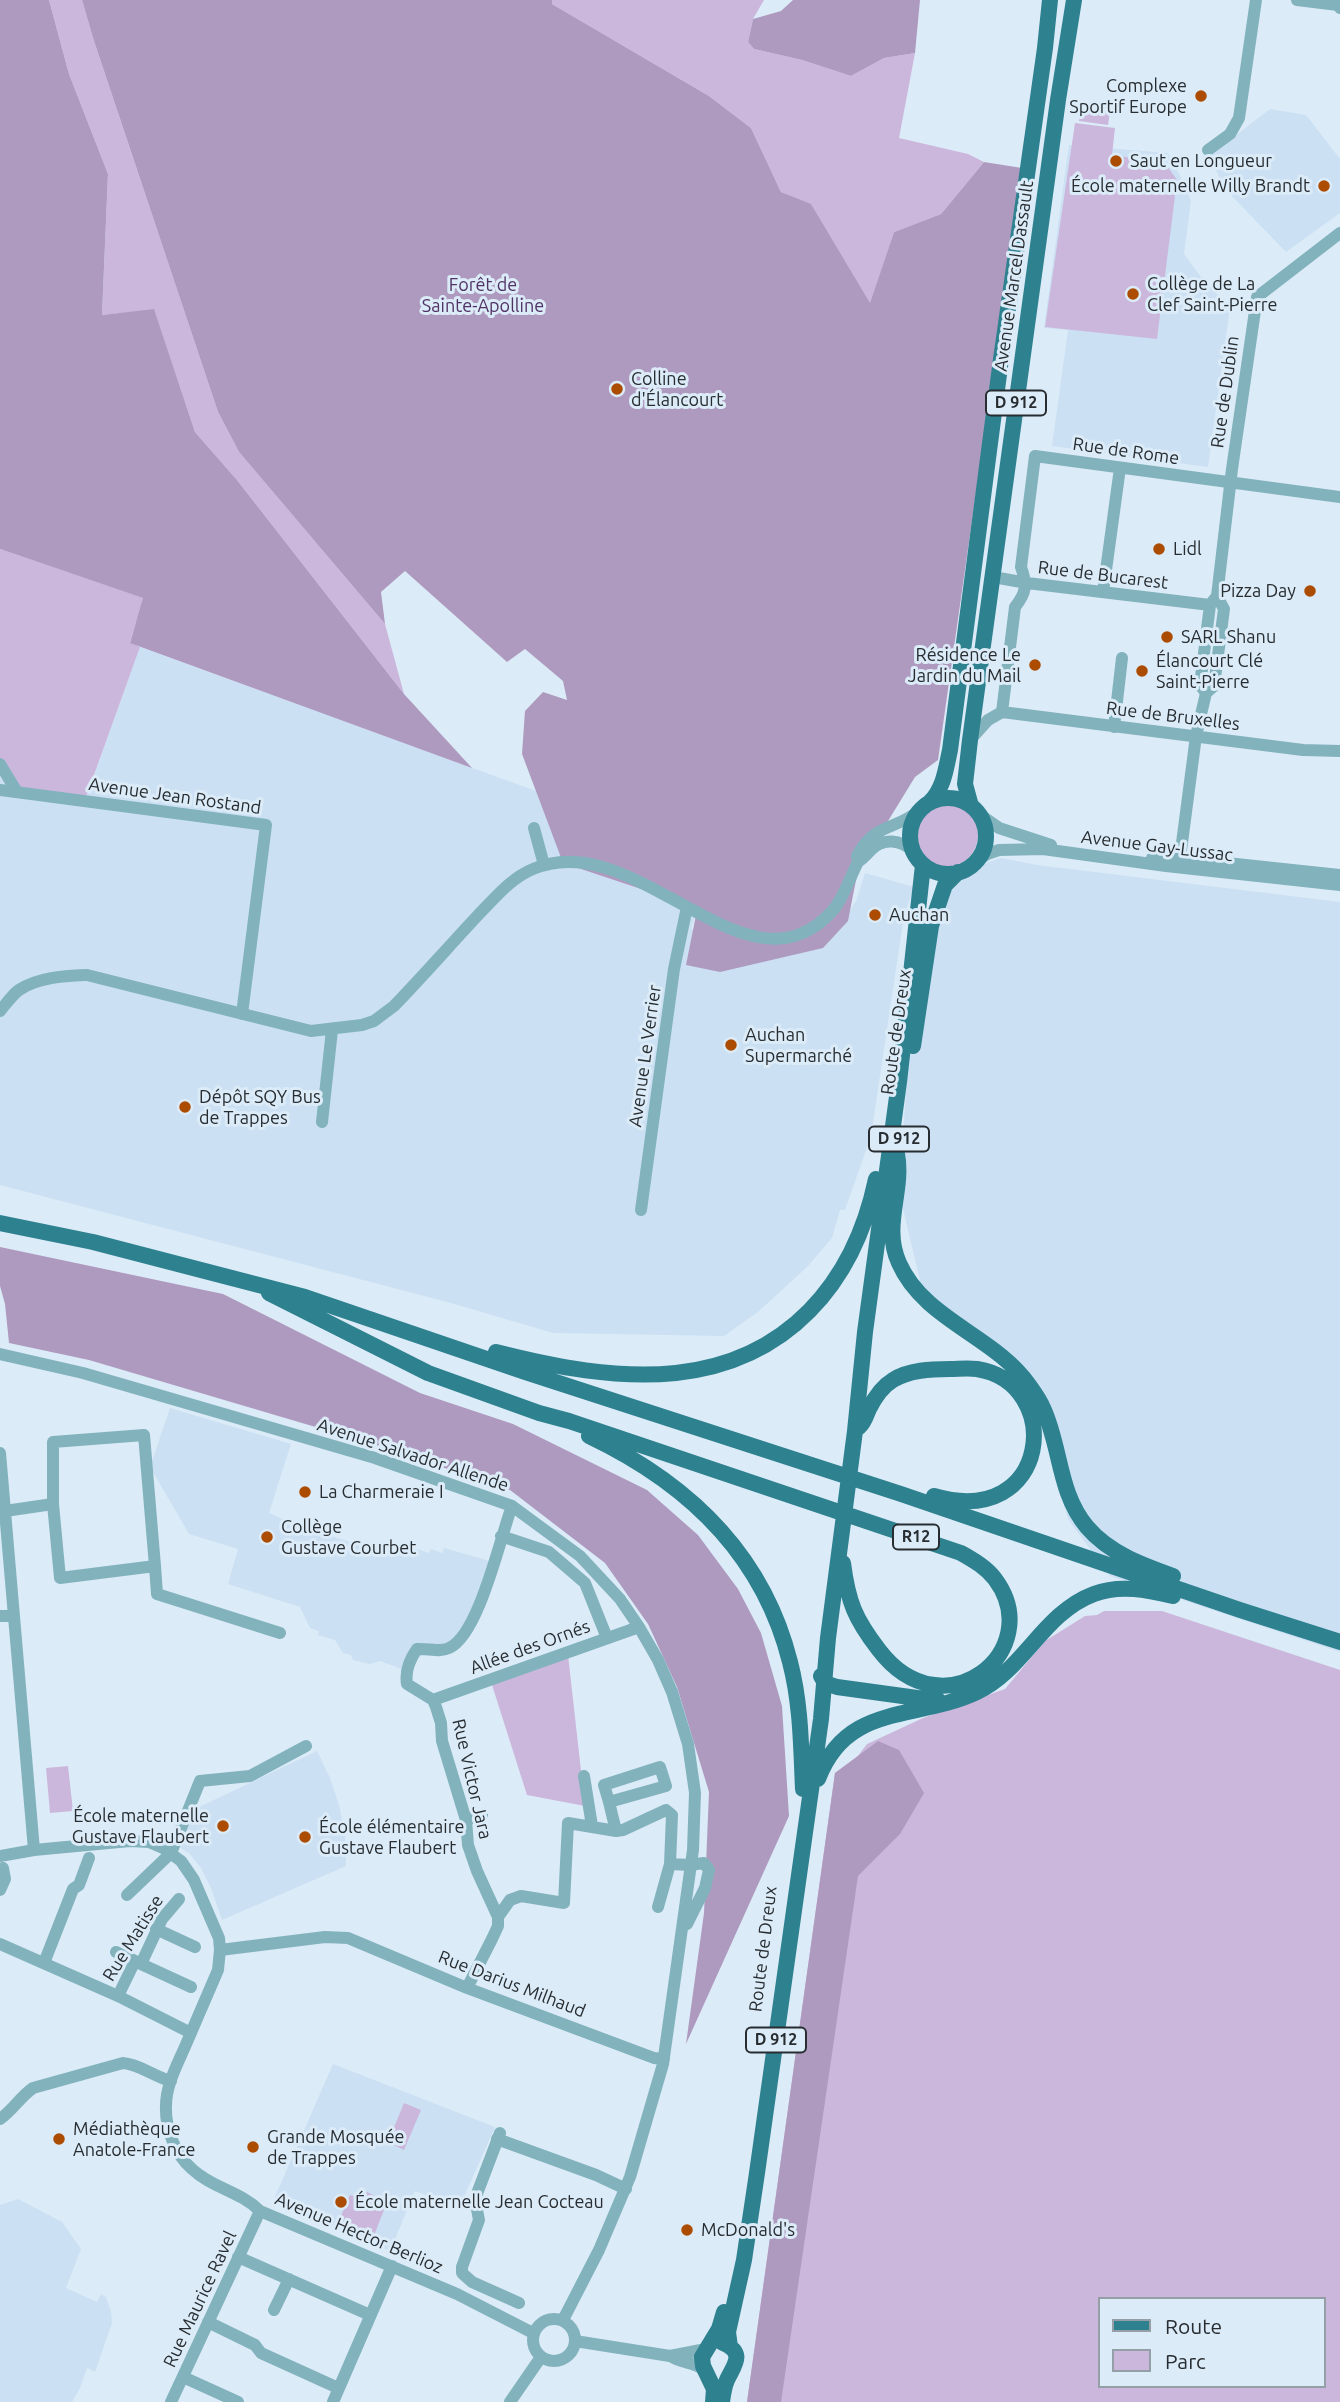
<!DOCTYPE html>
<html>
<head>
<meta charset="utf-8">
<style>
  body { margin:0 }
  #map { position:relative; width:1340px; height:2402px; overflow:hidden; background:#dcebf8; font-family:Ubuntu,sans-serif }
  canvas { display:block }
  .legend { position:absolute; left:1098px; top:2297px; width:228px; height:91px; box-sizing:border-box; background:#dcebf8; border:2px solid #949fa8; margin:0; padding:9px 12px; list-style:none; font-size:21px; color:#272d31 }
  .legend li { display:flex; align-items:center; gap:14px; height:35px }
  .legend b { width:35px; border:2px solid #949fa8 }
</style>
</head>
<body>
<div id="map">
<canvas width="1340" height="2402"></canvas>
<ul class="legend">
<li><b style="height:9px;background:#2e818f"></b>Route</li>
<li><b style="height:19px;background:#ccb7dc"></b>Parc</li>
</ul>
</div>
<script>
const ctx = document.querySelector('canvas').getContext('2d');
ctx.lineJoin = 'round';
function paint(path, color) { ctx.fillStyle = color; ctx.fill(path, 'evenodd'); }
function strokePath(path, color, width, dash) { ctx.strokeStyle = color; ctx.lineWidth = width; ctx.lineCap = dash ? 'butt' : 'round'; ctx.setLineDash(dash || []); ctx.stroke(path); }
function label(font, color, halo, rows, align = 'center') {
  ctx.font = font + ' Ubuntu,sans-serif'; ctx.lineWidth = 6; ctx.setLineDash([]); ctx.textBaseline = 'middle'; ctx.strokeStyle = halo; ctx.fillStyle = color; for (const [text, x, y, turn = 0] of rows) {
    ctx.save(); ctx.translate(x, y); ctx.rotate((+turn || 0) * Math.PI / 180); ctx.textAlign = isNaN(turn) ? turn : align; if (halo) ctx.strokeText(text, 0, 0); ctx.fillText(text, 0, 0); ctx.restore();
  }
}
const built = new Path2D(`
  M1270,109L1306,115L1340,159V213L1286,252L1225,189L1209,156Z
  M1069,145L1168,153L1183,181L1191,201L1184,254L1204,281L1230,307L1208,467L1052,446L1068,330L1044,328Z
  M140,647L536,791L563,863L686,904L697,910L691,929L704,931L845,919L856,901L865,873L914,887L904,916L871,1136L845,1210H840L832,1238L807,1267L758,1312L724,1336L553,1333L451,1303L0,1185V761L85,801Z
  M1001,858L1037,865L1340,902V1652L1110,1576L1068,1519L1049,1449L1022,1386L984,1344L925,1302L899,1192L915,962L953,874Z
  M170,1408L291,1444L269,1513L294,1524L372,1549L374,1545L387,1549L390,1540L429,1553L431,1549L442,1553L444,1548L493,1562L461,1640L423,1648L407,1671L380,1661L370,1664L353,1660L351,1655L343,1653L335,1640L318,1635L319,1631L310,1628L300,1607L228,1584L238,1549L189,1534L150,1467Z
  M317,1751L330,1778L339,1805L345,1833L346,1866L222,1920L211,1888L201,1868L189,1853L176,1845L195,1809Z
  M333,2064L495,2127L459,2208L415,2191L390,2251L274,2199Z
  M18,2199L62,2222L81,2249L66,2288L97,2302L101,2294L106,2297L111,2312L112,2323L95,2372L87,2368L80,2388L72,2402H0V2205Z`);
const green = new Path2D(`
  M49,0H82L93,38L218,412L239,452L385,624L404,694L237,480L195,432L154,310L102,315L108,174L69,74Z
  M552,0H764L753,19L748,42L754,49L802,60L851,76L884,58L915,53L899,138L968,154L984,162L941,214L894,232L870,304L811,205L781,192L751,128L709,96L552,4Z
  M1082,102L1111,106L1108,125L1079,121Z
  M1075,123L1115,128L1112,155L1165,163L1177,180L1157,339L1045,327Z
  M0,549L144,598L130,642L140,647L85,800L18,791L0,761Z
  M914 835a32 32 0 1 1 64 0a32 32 0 1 1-64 0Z
  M1104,1611H1162L1340,1670V2402H747L835,1773L857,1757L867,1744L923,1718L1005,1689L1045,1641L1085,1616L1097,1615ZM1100,2299H1324V2386H1100Z
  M568,1655L585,1806L527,1795L492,1685Z
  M68,1766L73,1811L50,1813L46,1768Z
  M404,2103L421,2110L404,2150L388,2142Z
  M367,2192L387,2202L373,2238L338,2223L350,2195L359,2198Z`);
const forest = new Path2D(`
  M0,0H49L69,74L108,174L102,315L154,309L195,432L237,480L404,694L472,768L130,643L143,598L0,549Z
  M82,0H552V4L709,96L751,128L781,192L811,204L870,303L894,232L941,214L984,162L1022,168L938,760L915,777L858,870L848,921L823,948L720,972L686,965L697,910L686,904L563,863L522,754L525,711L543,692L567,700L563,681L525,649L507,662L405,571L381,592L385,624L239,452L218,412L93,38Z
  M793,0H920L915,53L884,58L851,76L802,60L754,49L748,42L753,19L781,11Z
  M0,1247L223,1294L420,1393L513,1424L647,1490L698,1535L738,1589L761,1633L782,1706L789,1816L686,2044L704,1913L709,1792L677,1687L648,1624L605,1563L510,1490L373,1444L89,1360L9,1343L5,1304L0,1286Z
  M878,1741L899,1750L924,1793L900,1834L858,1876L781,2402H747L835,1773Z`);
const minor = new Path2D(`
  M1297,0L1338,5L1340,8
  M1208,150L1230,134L1239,118L1256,0
  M993,577L1027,583L1210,605
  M1103,592L1120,468
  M1217,596L1232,469L1257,297L1340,233
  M1002,712L1015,607C1027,592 1027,584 1021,567L1035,456L1340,497
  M1114,727L1122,658
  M970,740L988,720L1002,712L1303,750L1340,751
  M0,764L17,792
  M0,790L266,825L242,1014
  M979,814L999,828L1051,845
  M534,828L544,865
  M1152,858H1180L1340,875
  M1180,858L1196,736L1206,693L1214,686L1224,609L1217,596L1210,605L1200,685L1206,693
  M858,862C864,858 866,855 871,850C883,837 901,840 913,851
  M974,863L987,854L999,850L1043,849L1166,866L1340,885
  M0,1011C6,1004 12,995 19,990C38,977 65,976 87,975L311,1031L362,1025L374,1021L394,1006C423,976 451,944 480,913C496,897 511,878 533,869C638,824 749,1008 834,909C845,895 850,877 858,862L857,856C875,822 895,831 920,810
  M322,1122L332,1030
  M641,1210L674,969L687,907
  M0,1354L83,1373L375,1458L512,1506L580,1556L620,1599L639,1627L658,1660L672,1692L688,1744L695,1793L693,1850L663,2064L630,2177L599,2250L563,2320
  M0,1453L34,1850
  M5,1511L53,1504L60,1578L155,1566L144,1435L53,1442V1504
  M501,1536L549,1552L585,1583L607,1638
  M155,1566L157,1594L280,1633
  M0,1616H14
  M433,1700L639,1627
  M584,1776L592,1826
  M609,1802L604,1785L660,1767L666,1786L609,1802L616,1831
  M466,1820L482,1815
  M0,1856L34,1850L130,1841L149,1842L163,1848L181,1861L194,1880L219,1938L220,1950L218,1970C207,1996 195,2023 184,2049C176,2067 166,2086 166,2106C165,2128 175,2154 192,2169C212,2188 240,2191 260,2211L457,2294L533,2333
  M670,1864L690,1865L704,1863L709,1870L705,1888L687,1924
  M0,1890L5,1879L3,1868
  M127,1895L171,1853L200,1781L250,1776L306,1746
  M498,1917L510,1900L521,1896L564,1903L568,1823L616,1831L623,1830L666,1810L672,1815L670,1864L658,1907
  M156,1929L195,1947
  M0,1944L118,1996L191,2033
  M220,1950L325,1937L348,1938L467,1988L654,2058L664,2059
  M116,1952L135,1961
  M44,1963L73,1889L79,1885L89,1858
  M141,1964L191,1987
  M467,1988L492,1939L498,1926V1917L477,1871L468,1845L466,1820L442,1741L441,1723L436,1707L433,1700L407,1684C405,1672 410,1659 417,1649C428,1648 439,1653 449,1648C479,1635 500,1538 512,1506
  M118,1996L135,1961L141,1964L162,1919L179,1899
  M0,2119C13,2110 20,2097 33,2088L123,2063C139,2064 155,2077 171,2081
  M500,2133L475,2199L479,2220L462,2267V2273L472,2282L519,2303
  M497,2139L596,2175L626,2189
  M238,2257L370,2315
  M274,2310L289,2279
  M533 2340a21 21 0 1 1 42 0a21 21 0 1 1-42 0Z
  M208,2322L255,2345L261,2353L336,2387
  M575,2341L670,2356C681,2363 694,2362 705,2370
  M670,2356L706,2349
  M183,2377L238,2402
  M171,2402L260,2211
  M333,2402L392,2266
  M510,2402L541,2357`);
const major = new Path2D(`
  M910 836a38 38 0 1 1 76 0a38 38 0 1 1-76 0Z
  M930,802C944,788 946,768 950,750L1001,359L1045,48L1050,0
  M971,806L965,784L970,740L1058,100L1074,0
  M913,1046L931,926L945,885L958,872
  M897,1154C904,1191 882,1226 899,1263C924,1320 995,1336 1029,1385C1034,1392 1040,1400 1043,1408C1061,1446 1058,1493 1087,1527C1109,1553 1142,1565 1173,1576
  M0,1223L93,1242L305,1297L525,1372L901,1494L1240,1610L1340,1642
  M269,1293L428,1373L539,1413L569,1421L961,1553C973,1560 986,1567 995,1579C1048,1650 944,1735 879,1650C855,1619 848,1602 843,1563
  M496,1352C555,1367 616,1379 676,1373C787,1361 854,1284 876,1179
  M859,1427C865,1422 866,1415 869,1409C874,1399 883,1386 893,1380C909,1370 931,1369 950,1369C958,1369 968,1368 977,1369C1065,1383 1051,1530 934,1496
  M589,1436C688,1483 763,1554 790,1662C801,1704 801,1747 803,1789
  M821,1676L825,1683L837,1687L939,1701
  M818,1779C847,1702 916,1721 977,1692C1024,1670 1043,1613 1094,1594C1120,1584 1148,1590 1173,1596
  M730,2347L728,2332L744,2260L757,2173L821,1719L828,1638L855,1431L865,1332L899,1082L923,865
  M713,2402L714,2389L703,2366L702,2357L719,2329L724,2312
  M722,2402C723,2394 724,2387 727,2380C734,2365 746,2353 723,2343`);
const markers = [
  [1201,96,7,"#ac4c00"],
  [1116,161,7,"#ac4c00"],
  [1324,186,7,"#ac4c00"],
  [1133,294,7,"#ac4c00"],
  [617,389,7,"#ac4c00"],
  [1159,549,7,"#ac4c00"],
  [1310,591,7,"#ac4c00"],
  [1167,637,7,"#ac4c00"],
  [1035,665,7,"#ac4c00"],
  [1142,671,7,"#ac4c00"],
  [875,915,7,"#ac4c00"],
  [731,1045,7,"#ac4c00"],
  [185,1107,7,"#ac4c00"],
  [305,1492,7,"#ac4c00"],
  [267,1537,7,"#ac4c00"],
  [223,1826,7,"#ac4c00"],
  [305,1837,7,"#ac4c00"],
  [59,2139,7,"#ac4c00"],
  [253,2147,7,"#ac4c00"],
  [341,2202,7,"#ac4c00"],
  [687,2230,7,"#ac4c00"]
];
const shields = [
  [1016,403,60],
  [899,1139,60],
  [916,1537,46],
  [776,2040,60]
];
const shieldNames = [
  ["D 912",1016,403],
  ["D 912",899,1139],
  ["R12",916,1537],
  ["D 912",776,2040]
];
const poiNames = [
  ["Complexe",1187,86,"right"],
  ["Sportif Europe",1187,107,"right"],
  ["Saut en Longueur",1130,161],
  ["École maternelle Willy Brandt",1310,186,"right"],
  ["Collège de La",1147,284],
  ["Clef Saint-Pierre",1147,305],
  ["Colline",631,379],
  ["d'Élancourt",631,400],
  ["Lidl",1173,549],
  ["Pizza Day",1296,591,"right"],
  ["SARL Shanu",1181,637],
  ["Résidence Le",1021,655,"right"],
  ["Jardin du Mail",1021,676,"right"],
  ["Élancourt Clé",1156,661],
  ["Saint-Pierre",1156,682],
  ["Auchan",889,915],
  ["Auchan",745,1035],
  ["Supermarché",745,1056],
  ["Dépôt SQY Bus",199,1097],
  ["de Trappes",199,1118],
  ["La Charmeraie I",319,1492],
  ["Collège",281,1527],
  ["Gustave Courbet",281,1548],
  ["École maternelle",209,1816,"right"],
  ["Gustave Flaubert",209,1837,"right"],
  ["École élémentaire",319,1827],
  ["Gustave Flaubert",319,1848],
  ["Médiathèque",73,2129],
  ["Anatole-France",73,2150],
  ["Grande Mosquée",267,2137],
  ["de Trappes",267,2158],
  ["École maternelle Jean Cocteau",355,2202],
  ["McDonald's",701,2230]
];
const streetNames = [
  ["Avenue Marcel Dassault",1014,276,-82],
  ["Rue de Dublin",1225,392,-82],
  ["Rue de Rome",1126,451,8],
  ["Rue de Bucarest",1103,575,7],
  ["Rue de Bruxelles",1173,716,7],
  ["Avenue Jean Rostand",175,796,8],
  ["Avenue Gay-Lussac",1157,846,7],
  ["Route de Dreux",896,1032,-82],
  ["Avenue Le Verrier",645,1056,-82],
  ["Avenue Salvador Allende",413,1455,18],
  ["Allée des Ornés",530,1647,-20],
  ["Rue Victor Jara",472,1779,77],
  ["Rue Matisse",133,1938,-58],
  ["Route de Dreux",763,1949,-83],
  ["Rue Darius Milhaud",512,1984,21],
  ["Avenue Hector Berlioz",359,2233,23],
  ["Rue Maurice Ravel",200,2299,-65]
];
const parkNames = [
  ["Forêt de",483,285],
  ["Sainte-Apolline",483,306]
];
paint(built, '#cbe0f2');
paint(green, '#ccb7dc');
paint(forest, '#af9abf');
strokePath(minor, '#82b3bd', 12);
strokePath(major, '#2e818f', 16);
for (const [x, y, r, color] of markers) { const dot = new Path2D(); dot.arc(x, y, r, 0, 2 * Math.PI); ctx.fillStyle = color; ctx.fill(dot); strokePath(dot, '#dcebf8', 2.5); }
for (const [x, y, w] of shields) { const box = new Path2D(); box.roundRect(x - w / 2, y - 12.5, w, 25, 5); ctx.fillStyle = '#dcebf8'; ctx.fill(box); strokePath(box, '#272d31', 2); }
label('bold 16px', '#272d31', null, shieldNames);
label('18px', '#272d31', '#dcebf8', poiNames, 'left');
label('18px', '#272d31', '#dcebf8', streetNames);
label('18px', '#503264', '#dcebf8', parkNames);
</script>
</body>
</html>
